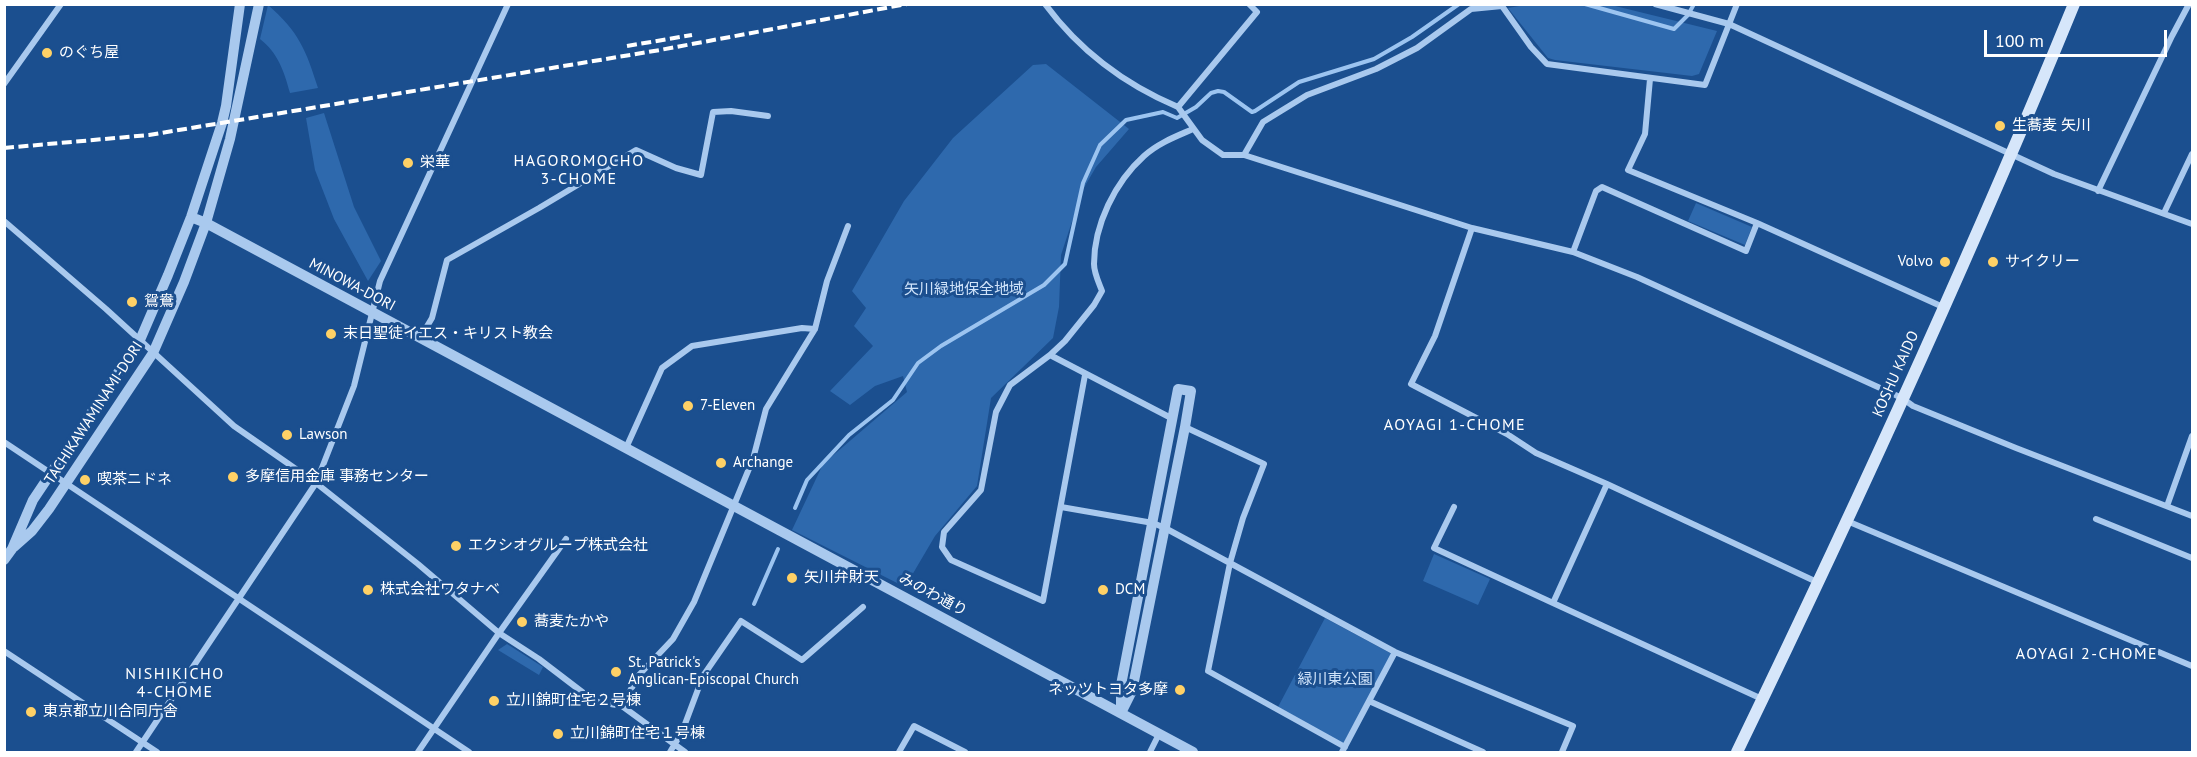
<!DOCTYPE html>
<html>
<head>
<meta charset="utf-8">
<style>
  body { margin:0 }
  #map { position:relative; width:2197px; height:757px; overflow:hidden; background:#1b4f8f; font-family:"PT Sans",sans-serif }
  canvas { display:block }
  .frame { position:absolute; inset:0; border:6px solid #fff; pointer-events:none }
  .scale { position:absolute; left:1984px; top:30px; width:183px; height:27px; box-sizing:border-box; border:3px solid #fff; border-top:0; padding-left:8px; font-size:18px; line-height:21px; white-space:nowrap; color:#fff; -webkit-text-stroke:4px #1b4f8f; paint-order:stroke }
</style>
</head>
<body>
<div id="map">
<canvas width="2197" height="757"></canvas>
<div class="frame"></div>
<div class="scale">100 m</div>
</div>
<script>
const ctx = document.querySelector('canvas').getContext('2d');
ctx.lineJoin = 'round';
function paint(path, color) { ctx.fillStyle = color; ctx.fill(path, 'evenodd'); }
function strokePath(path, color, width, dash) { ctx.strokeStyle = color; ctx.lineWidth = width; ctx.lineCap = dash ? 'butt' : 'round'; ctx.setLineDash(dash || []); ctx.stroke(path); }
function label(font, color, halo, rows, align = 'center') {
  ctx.font = font + ' "PT Sans","Noto Sans JP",sans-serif'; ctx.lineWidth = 6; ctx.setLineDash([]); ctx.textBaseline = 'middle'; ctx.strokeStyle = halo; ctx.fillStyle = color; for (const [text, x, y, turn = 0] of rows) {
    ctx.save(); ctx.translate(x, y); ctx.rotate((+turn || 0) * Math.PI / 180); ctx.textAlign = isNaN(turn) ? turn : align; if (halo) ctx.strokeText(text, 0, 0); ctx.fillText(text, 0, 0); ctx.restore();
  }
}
const green = new Path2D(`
  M268,5C299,32 306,50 318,88L290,93C284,71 278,53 260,39Z
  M1525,5H1611L1717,31L1699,74L1692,76L1555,60L1548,58L1508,8Z
  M1046,64L1129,129L1096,167L1082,191L1061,255L1059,307L1053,338L991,398L977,486L935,536L905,587L792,530L823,464L907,392L903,376L875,386L850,405L830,391L873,346L854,326L866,308L852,291L904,201L953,138L1033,65Z
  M324,113L354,207L381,261L368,281L334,219L315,170L306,118Z
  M1696,203L1752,227L1745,245L1688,221Z
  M1434,554L1490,579L1478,605L1423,581Z
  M1325,618L1392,654L1343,744L1278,707Z
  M507,644L543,667L539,675L498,650Z`);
const stream = new Path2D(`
  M1585,4L1674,29L1688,15L1694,4
  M795,508L807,480L849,435L893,400L918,363L941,346L1044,285L1065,264L1083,183L1100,145L1126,120L1163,112L1177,118L1196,107L1211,93L1218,91L1224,92L1252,112L1255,111L1299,82L1374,59L1412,37L1459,4
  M754,604L778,549`);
const minor = new Path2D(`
  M1045,4C1079,50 1126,85 1178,107L1257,12L1249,4
  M1655,4L1729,24L2054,174L2192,224
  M1650,79L1645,134L1628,170L1757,223L1943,307
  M4,84L61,4
  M1178,107L1202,140L1223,155H1244L1263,122L1307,95L1376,69L1417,48L1471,9L1502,6L1531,47L1547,64L1705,85L1737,4
  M1244,155L1472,228L1573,252L1637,277L1902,398L1913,406L2016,448L2192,516
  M2098,191L2172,36L2189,4
  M2164,213L2192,154
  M4,221L106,309L234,426L316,483L418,564L499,633L539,659L594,701L622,706L685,752
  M1573,252L1596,191L1602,187L1746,251L1757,223
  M420,338L432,318L447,260L539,208L636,150L676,168L701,175L713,112L731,111L768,116
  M1050,355L1173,419
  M1085,375L1043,601L951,560L942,547L944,532L981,490L996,412L1010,385L1050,355L1065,341L1094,305L1102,291C1099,283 1094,273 1094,264C1094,225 1115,182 1144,156C1158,143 1177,136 1193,129
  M1185,427L1264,464L1243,518L1230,563L1208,671L1345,747
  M4,442L469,752
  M626,448L662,368L692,346L802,328L815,329
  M1607,484L1819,583
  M2167,506L2192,436
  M1061,507L1153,523L1165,528L1395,652L1573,726L1562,752
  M1454,507L1434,548L1553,603L1607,484L1536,453L1507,434L1411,384L1435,336L1472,228
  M2096,519L2192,558
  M1847,521L2192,666
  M1553,603L1762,699
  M4,651L157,752
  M1369,701L1483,752
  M622,706L638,676L673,639L694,602L753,459L766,409L815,329L827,281L848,226
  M136,752L316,483L354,386L380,281L508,4
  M418,752L499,633L566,539
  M670,752L682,732L703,676L741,621L802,660L863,607
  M899,752L914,726L965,752
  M1150,752L1159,734
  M1342,752L1395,652`);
const tertiary = new Path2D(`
  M191,217L206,223L1193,752
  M1178,389L1191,391L1185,427L1132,691L1121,713V685Z
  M14,547L32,531L49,509L153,353L184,282L206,223L230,139L259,4
  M4,560L12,549L33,500L140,340L168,275L191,217L222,123L226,106L240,4`);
const secondary = new Path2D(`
  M1737,752C1856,506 1970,258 2074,4`);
const rail = new Path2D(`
  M627,46L692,35
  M4,148L149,135L660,50L907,4`);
const markers = [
  [47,53,6,"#ffd166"],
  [2000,126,6,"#ffd166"],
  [408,163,6,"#ffd166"],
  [1945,262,6,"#ffd166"],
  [1993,262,6,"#ffd166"],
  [132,302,6,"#ffd166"],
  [331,334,6,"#ffd166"],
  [688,406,6,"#ffd166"],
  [287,435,6,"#ffd166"],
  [721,463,6,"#ffd166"],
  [233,477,6,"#ffd166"],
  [85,480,6,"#ffd166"],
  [456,546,6,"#ffd166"],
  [792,578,6,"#ffd166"],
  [368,590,6,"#ffd166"],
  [1103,590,6,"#ffd166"],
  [522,622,6,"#ffd166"],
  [616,672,6,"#ffd166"],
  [1180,690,6,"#ffd166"],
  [494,701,6,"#ffd166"],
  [31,712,6,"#ffd166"],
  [558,734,6,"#ffd166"]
];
const poiNames = [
  ["のぐち屋",59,53],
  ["生蕎麦 矢川",2012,126],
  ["栄華",420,163],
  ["Volvo",1933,262,"right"],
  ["サイクリー",2005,262],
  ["鴛鴦",144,302],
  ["末日聖徒イエス・キリスト教会",343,334],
  ["7-Eleven",700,406],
  ["Lawson",299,435],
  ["Archange",733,463],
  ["多摩信用金庫 事務センター",245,477],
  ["喫茶ニドネ",97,480],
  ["エクシオグループ株式会社",468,546],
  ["矢川弁財天",804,578],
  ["株式会社ワタナベ",380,590],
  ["DCM",1115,590],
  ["蕎麦たかや",534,622],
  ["St. Patrick's",628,663],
  ["Anglican-Episcopal Church",628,680],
  ["ネッツトヨタ多摩",1168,690,"right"],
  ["立川錦町住宅２号棟",506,701],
  ["東京都立川合同庁舎",43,712],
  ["立川錦町住宅１号棟",570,734]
];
const streetNames = [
  ["MINOWA-DORI",352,285,28],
  ["KOSHU KAIDO",1896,374,-66],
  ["TACHIKAWAMINAMI-DORI",94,413,-57],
  ["みのわ通り",933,595,28]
];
const parkNames = [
  ["矢川緑地保全地域",964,290],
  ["緑川東公園",1335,680]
];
const neighbourhoodNames = [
  ["HAGOROMOCHO",579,161],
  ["3-CHOME",579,179],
  ["AOYAGI 1-CHOME",1455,425],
  ["AOYAGI 2-CHOME",2087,654],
  ["NISHIKICHO",175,674],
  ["4-CHOME",175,692]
];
paint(green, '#2e69ad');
strokePath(stream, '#9cc4f0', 4);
strokePath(minor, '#a9c9ee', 6);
strokePath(tertiary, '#a9c9ee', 10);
strokePath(secondary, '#d6e6fa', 12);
strokePath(rail, '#fff', 4, [10, 4.5]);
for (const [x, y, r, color] of markers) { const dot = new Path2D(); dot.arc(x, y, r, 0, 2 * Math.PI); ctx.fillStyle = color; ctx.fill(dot); strokePath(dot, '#1b4f8f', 2); }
label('15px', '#fff', '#1b4f8f', poiNames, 'left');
label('15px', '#fff', '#1b4f8f', streetNames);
label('15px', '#cfe3fa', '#1b4f8f', parkNames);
ctx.letterSpacing = '1.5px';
label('16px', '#fff', '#1b4f8f', neighbourhoodNames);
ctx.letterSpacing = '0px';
</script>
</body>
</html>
